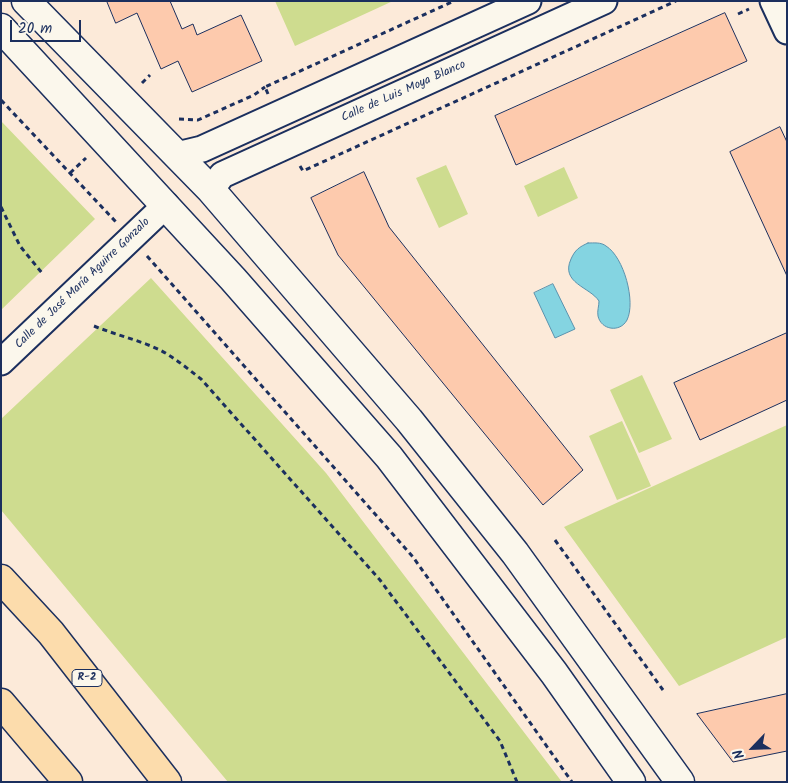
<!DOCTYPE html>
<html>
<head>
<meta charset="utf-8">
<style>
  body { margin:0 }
  #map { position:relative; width:788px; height:783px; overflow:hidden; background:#fcead9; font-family:Kalam,sans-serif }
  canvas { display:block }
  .frame { position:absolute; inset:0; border:2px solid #1b2f5e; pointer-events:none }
  .north { position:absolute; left:728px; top:723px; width:50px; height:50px; -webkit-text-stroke:4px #fbf7ec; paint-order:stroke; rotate:246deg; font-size:14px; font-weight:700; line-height:20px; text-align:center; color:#1b2f5e }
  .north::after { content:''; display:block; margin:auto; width:18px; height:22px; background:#1b2f5e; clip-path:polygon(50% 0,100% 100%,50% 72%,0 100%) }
  .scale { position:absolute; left:10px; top:20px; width:71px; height:22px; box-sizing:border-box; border:2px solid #1b2f5e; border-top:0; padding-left:6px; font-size:15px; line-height:18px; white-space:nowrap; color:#1b2f5e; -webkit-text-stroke:4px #fbf7ec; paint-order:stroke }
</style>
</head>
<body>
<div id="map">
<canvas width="788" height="783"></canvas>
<div class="frame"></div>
<div class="north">N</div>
<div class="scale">20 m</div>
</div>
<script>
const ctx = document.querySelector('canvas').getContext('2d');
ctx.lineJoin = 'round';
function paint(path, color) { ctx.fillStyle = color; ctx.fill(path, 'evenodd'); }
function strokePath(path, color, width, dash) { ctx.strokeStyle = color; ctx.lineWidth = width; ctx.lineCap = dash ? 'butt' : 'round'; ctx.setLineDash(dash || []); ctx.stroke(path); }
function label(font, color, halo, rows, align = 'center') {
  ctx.font = font + ' Kalam,sans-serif'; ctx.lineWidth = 5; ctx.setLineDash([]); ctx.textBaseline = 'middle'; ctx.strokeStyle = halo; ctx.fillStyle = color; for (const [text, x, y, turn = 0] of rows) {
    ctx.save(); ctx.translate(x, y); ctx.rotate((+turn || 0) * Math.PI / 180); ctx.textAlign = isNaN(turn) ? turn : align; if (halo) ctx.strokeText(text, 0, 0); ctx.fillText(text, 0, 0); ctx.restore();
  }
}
const green = new Path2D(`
  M275,1H393L295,46Z
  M1,121L95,219L1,310Z
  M446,165L468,214L439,228L416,178Z
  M564,167L578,198L538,217L524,186Z
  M151,278L326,473L562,782H228L1,510V419Z
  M642,375L672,439L639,453L610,390Z
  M622,421L651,486L617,500L589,436Z
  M787,425V637L679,686L564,527Z`);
const water = new Path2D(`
  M588,243C594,243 601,242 606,246C624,257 636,302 627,320C620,333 601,330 598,316C597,311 599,306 599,301C590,287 560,283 571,259C575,250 579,247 588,243Z
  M553,284L575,329L555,338L534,293Z`);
const building = new Path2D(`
  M107,1H170L182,29L193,24L197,35L241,15L262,61L192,92L178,61L161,69L137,13L116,23Z
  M725,13L747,61L516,165L495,116Z
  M780,127L787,142V276L730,152Z
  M364,172L389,227L583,470L543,505L338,255L311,198Z
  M787,333V400L700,440L674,383Z
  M787,694V751L733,762L697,714Z`);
const path = new Path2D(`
  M738,14L749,9
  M142,83L150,75
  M268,94L265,87L454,1
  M1,100L116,222
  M179,119L198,120L254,95L265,87
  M300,166L303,171L676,1
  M70,173L86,158
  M1,207L20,246L42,273
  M147,256L413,557L572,782
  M94,326C116,335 139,340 160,350C175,358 188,369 201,379L380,580L500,741L517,782
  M555,540L663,690`);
const minor = new Path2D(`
  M773,1L787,31
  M177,155L202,149L528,1
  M211,190L222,175L604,1
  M1,362L166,205`);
const tertiary = new Path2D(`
  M26,1L211,190L409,420L515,553L680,782
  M1,28L233,279L389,457L554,673L631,782`);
const motorway = new Path2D(`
  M1,579L51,633L167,782
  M1,703L68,782`);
const shields = [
  [87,678,30]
];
const shieldNames = [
  ["R-2",87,678]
];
const streetNames = [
  ["Calle de Luis Moya Blanco",404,92,-24],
  ["Calle de José María Aguirre Gonzalo",83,284,-44]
];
paint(green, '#cedc8f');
paint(water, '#84d4e1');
strokePath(water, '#5a92ad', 1);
paint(building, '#fdcaad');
strokePath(building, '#1b2f5e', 1);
strokePath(minor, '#1b2f5e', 29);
strokePath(tertiary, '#1b2f5e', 31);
strokePath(motorway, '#1b2f5e', 31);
strokePath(path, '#1b2f5e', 3, [5, 4]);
strokePath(minor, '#fbf7ec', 25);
strokePath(tertiary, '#fbf7ec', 28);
strokePath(motorway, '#fcdcac', 28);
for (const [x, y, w] of shields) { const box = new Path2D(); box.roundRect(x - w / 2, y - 8.5, w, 17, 4); ctx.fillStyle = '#fbf7ec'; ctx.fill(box); strokePath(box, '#1b2f5e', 1); }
label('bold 11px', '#1b2f5e', null, shieldNames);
label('12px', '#1b2f5e', '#fbf7ec', streetNames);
</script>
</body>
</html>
